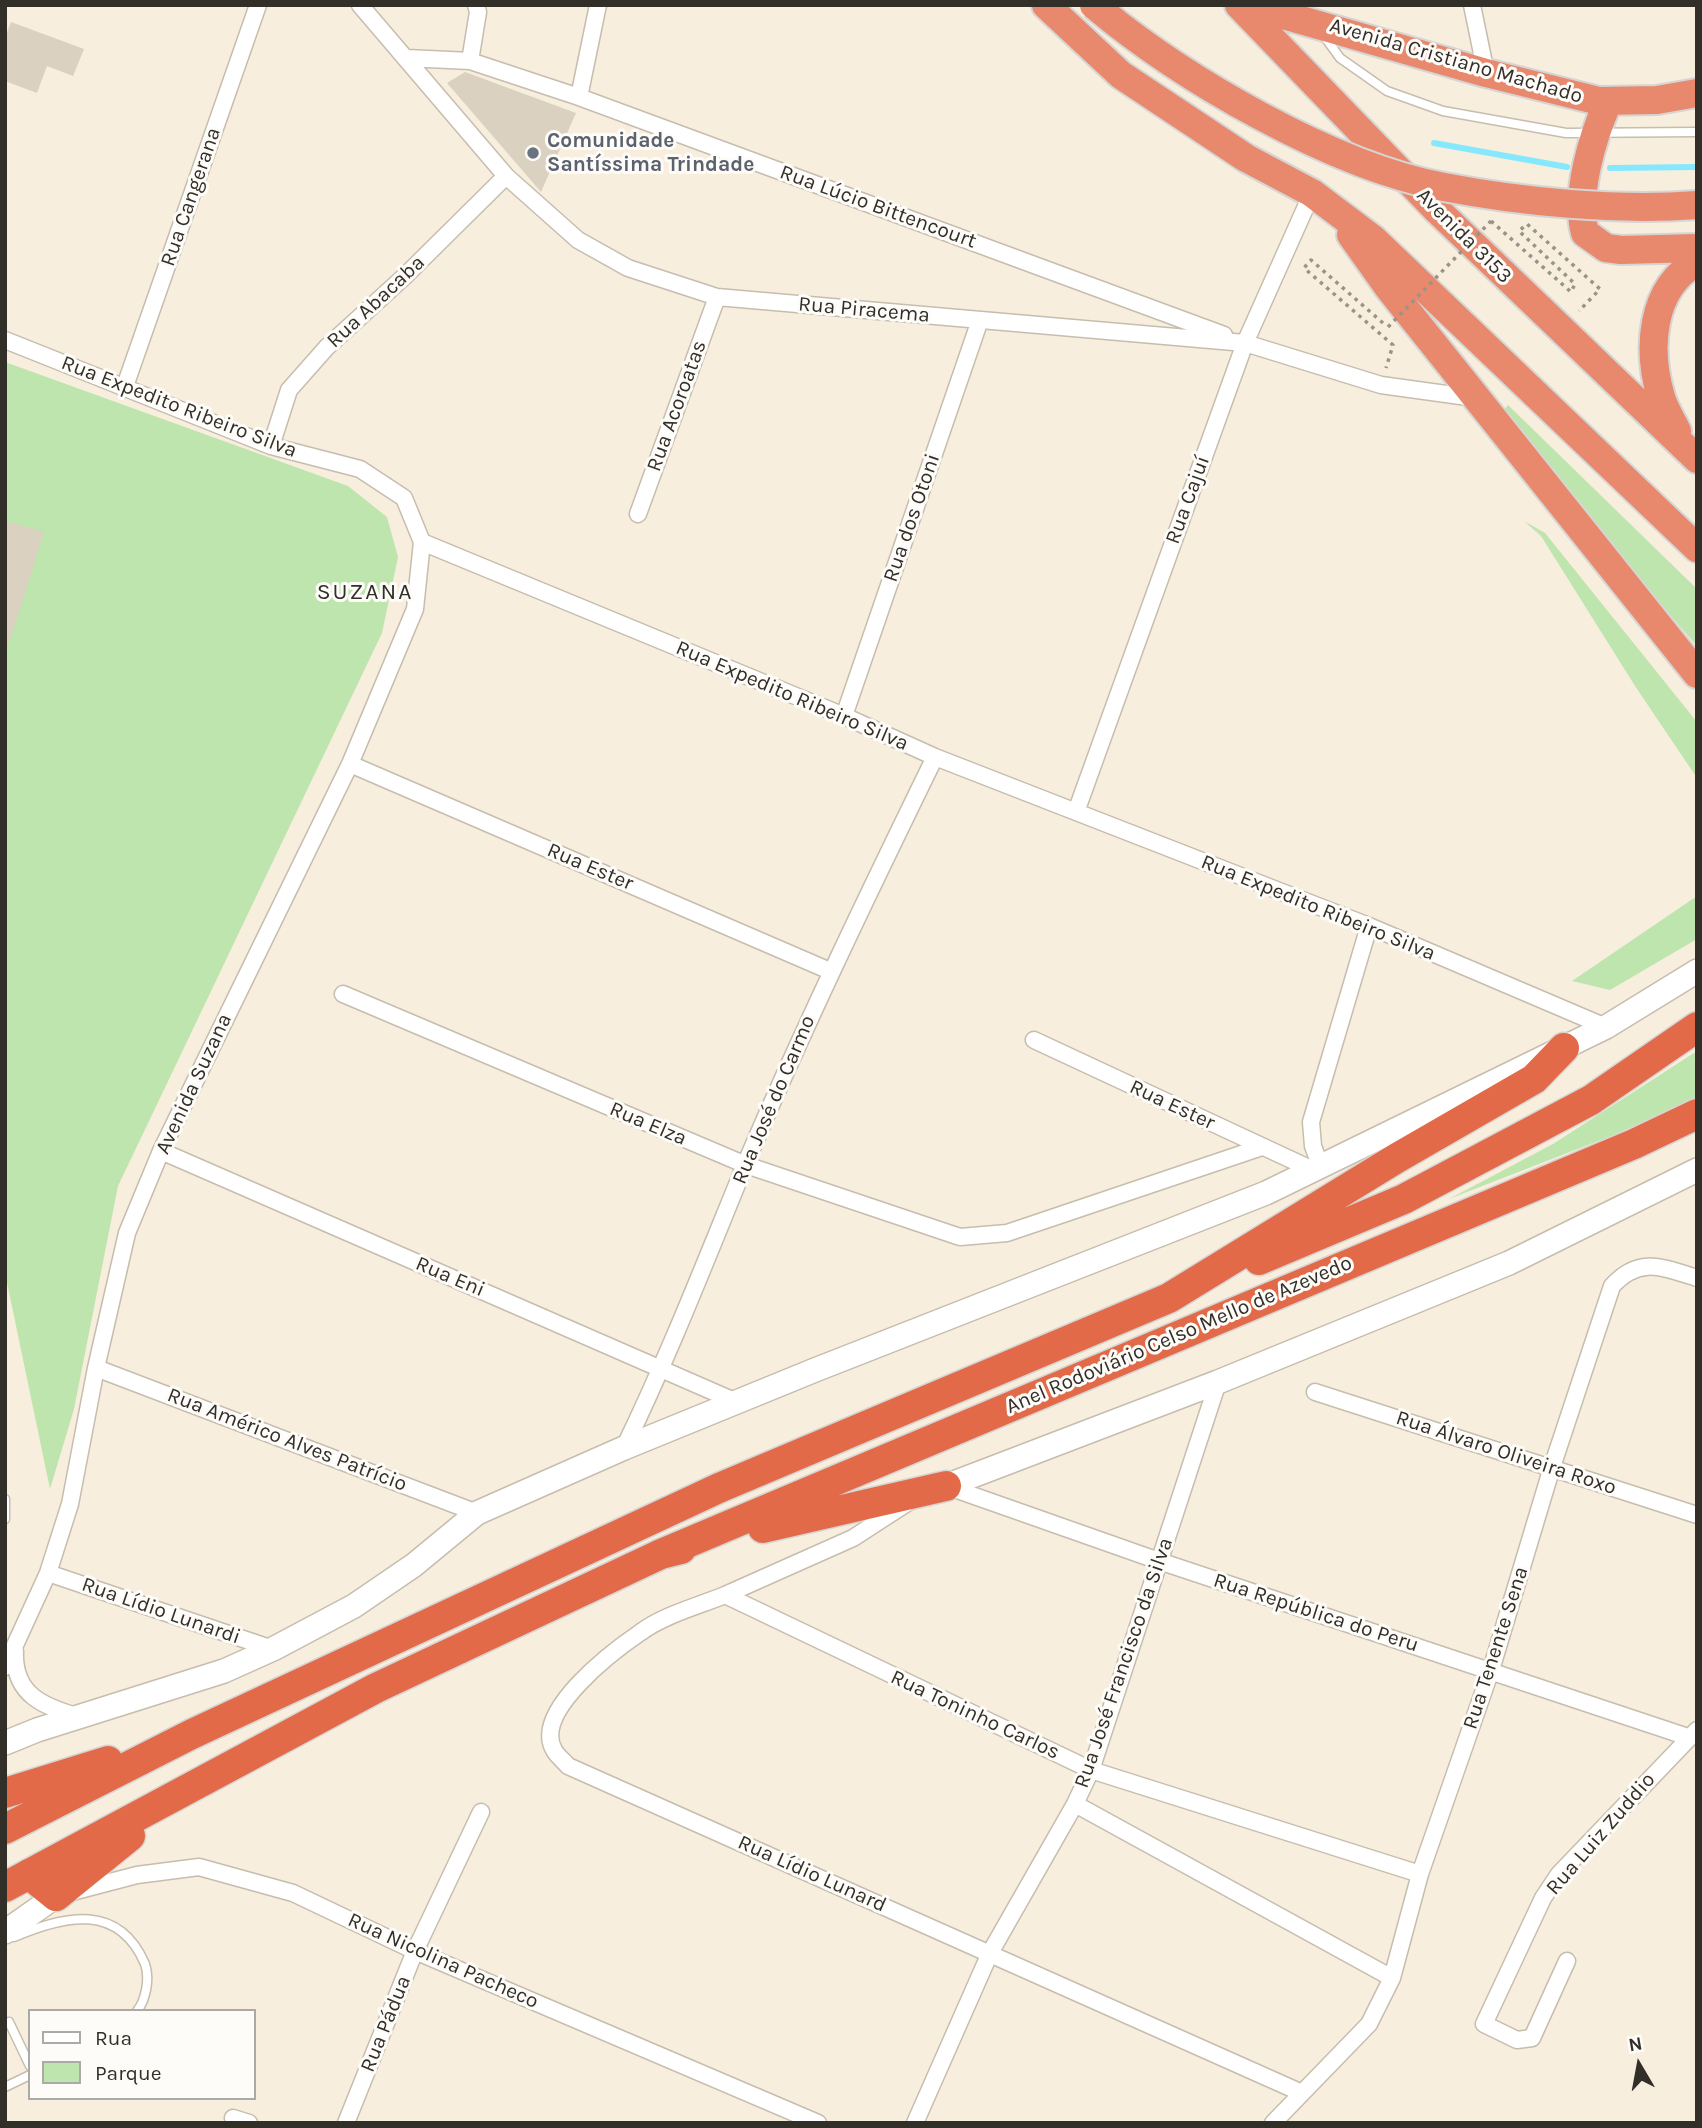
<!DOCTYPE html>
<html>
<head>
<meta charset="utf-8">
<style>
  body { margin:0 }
  #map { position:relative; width:1702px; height:2128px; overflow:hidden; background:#f7eede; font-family:Karla,sans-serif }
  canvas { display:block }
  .frame { position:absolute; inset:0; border:7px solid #322f29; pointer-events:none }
  .legend { position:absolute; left:28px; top:2009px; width:228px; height:91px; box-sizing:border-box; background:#fefcf9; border:2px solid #acaaa6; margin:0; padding:9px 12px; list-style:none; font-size:21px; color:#322f29 }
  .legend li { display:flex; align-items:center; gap:14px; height:35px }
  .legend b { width:35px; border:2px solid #acaaa6 }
  .north { position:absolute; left:1604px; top:2030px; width:70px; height:70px; -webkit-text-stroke:5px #fefcf9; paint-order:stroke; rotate:350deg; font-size:19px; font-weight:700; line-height:28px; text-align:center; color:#322f29 }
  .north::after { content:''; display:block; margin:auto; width:24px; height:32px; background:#322f29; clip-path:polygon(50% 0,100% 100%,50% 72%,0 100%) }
</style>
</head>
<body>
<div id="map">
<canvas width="1702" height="2128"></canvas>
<div class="frame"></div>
<ul class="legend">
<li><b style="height:9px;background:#fff"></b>Rua</li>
<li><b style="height:19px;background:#bee5ad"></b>Parque</li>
</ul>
<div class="north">N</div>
</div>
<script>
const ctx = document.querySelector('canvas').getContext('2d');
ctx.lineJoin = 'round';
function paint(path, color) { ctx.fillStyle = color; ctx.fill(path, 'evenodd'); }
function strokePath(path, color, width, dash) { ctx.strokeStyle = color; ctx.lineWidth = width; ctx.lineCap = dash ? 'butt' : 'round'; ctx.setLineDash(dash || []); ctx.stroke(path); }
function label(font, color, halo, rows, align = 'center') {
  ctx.font = font + ' Karla,sans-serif'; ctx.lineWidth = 6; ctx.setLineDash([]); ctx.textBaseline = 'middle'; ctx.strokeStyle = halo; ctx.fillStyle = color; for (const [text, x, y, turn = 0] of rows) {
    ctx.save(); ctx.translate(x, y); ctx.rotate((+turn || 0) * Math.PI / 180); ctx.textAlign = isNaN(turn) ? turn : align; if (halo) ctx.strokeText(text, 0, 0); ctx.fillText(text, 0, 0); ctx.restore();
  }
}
const green = new Path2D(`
  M5,362L348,486L387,517L398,557L382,633L118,1186L74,1409L50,1489L5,1273Z
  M1508,405L1697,589V646L1621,558L1504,410Z
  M1524,521L1545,533L1697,722V778L1635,686L1541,536Z
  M1697,896V939L1610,990L1572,981Z
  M1697,1051V1097L1616,1134L1449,1199L1553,1144Z`);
const stream = new Path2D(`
  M1434,143L1567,167
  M1610,168L1697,167`);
const building = new Path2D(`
  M11,22L84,49L73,76L47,66L37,93L5,81V38Z
  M465,72L576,113L541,192L447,83Z
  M5,521L44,532L9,643H5Z`);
const path = new Path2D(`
  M1491,221L1571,292L1575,284L1519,231L1527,224L1600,289L1579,311
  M1383,323L1311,260L1304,268L1393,345L1386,368`);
const service = new Path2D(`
  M1324,36L1340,58L1387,91L1443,111L1566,133L1697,132
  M5,1499V1519
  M14,1937C65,1915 119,1903 145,1964C150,1978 146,2000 137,2011
  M5,2024L9,2022L30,2066
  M5,2087L30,2075`);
const minor = new Path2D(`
  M360,5L506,176L578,240L628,268L717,297L1245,343L1381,385L1475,398
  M1472,5L1486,73
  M407,58L470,61L579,97L1224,335
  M470,61L478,12L476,5
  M579,97L598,5
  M5,340L271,446L360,469L404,498L422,542L844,716L935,757L1369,926L1606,1027
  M124,389L258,5
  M271,446L289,390L327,347L405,276L506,176
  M638,514L717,297
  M844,716L980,320
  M350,764L830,971
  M1076,812L1245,343L1312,193
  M343,994L746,1165L960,1237L1007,1233L1262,1147
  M1034,1040L1311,1169
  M161,1151L739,1403
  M1320,1165L1313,1146L1311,1122L1369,926
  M96,1368L477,1513
  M1315,1392L1697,1515
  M624,1448C669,1355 706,1260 745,1165C804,1027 869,892 935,757
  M946,1486L1159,1561L1688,1737
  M48,1573L273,1649
  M725,1595L853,1538L907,1503
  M15,1651C13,1695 44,1707 80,1717
  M5,1667L48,1573L70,1504L96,1368L127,1233L161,1151L350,764L415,609L422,542
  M1075,1804L1392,1978
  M72,1892L137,1875L199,1867L293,1893L415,1951L818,2123
  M1567,1961L1532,2038L1517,2040L1484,2024L1543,1898L1559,1874L1697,1730
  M1302,2093L568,1766C564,1761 557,1756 554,1750C532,1712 613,1651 641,1632C664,1615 698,1606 725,1595L1091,1770L1420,1874
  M233,2118L249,2123
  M346,2123L415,1951L481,1812
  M915,2123L990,1953L1075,1804L1091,1770L1218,1382
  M1273,2123L1369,2024L1392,1978L1420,1874L1491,1670L1552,1467L1612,1286C1639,1256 1662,1267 1697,1278`);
const secondary = new Path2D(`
  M946,1486L1218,1382L1509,1263L1697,1170
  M5,1743L37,1730L224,1671L273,1649L354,1606L414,1565L477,1513L624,1448L815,1370L1266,1193L1606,1027L1697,971
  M5,1932L56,1896`);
const trunk = new Path2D(`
  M1046,5L1121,75L1246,158L1312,193L1373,239L1697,548
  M1239,5L1437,210L1697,459
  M1259,5L1273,12L1486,73L1599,101L1657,100L1697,93
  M1608,102C1592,138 1575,195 1585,233L1606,248L1621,250L1697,248
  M1351,235L1388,287L1697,674
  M1677,431C1672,420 1664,409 1661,397C1647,350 1650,288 1697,262`);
const motorway = new Path2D(`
  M1259,1260L1404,1199L1591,1100L1697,1027
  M763,1528L946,1486
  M661,1554L1634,1144L1697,1114
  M5,1793L108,1761
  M5,1829L192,1734L719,1488L1169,1298L1397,1158L1534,1079L1564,1048
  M29,1874L56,1896L130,1836
  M5,1887L376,1688L661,1554L681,1549`);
const pathBridge = new Path2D(`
  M1388,327L1491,221`);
const trunkBridge = new Path2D(`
  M1094,5C1181,78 1332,166 1444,187C1522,202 1617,211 1697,205`);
const markers = [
  [533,153,7,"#6b7280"]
];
const streetNames = [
  ["Avenida Cristiano Machado",1456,61,16],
  ["Rua Cangerana",191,197,-71],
  ["Rua Lúcio Bittencourt",878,207,20],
  ["Avenida 3153",1464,236,45],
  ["Rua Abacaba",376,302,-43],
  ["Rua Piracema",864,310,5],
  ["Rua Acoroatas",677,406,-70],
  ["Rua Expedito Ribeiro Silva",179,407,21],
  ["Rua Cajuí",1188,500,-70],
  ["Rua dos Otoni",912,518,-71],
  ["Rua Expedito Ribeiro Silva",792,696,23],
  ["Rua Ester",590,867,23],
  ["Rua Expedito Ribeiro Silva",1318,908,22],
  ["Avenida Suzana",194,1084,-65],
  ["Rua José do Carmo",774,1100,-67],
  ["Rua Ester",1172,1105,25],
  ["Rua Elza",648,1124,23],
  ["Rua Eni",450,1277,23],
  ["Anel Rodoviário Celso Mello de Azevedo",1179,1335,-23],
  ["Rua Américo Alves Patrício",287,1440,21],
  ["Rua Álvaro Oliveira Roxo",1506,1453,18],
  ["Rua Lídio Lunardi",161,1611,19],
  ["Rua República do Peru",1316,1613,18],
  ["Rua Tenente Sena",1496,1648,-72],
  ["Rua José Francisco da Silva",1124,1663,-71],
  ["Rua Toninho Carlos",975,1715,25],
  ["Rua Luiz Zuddio",1601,1834,-49],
  ["Rua Lídio Lunard",812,1874,24],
  ["Rua Nicolina Pacheco",443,1961,24],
  ["Rua Pádua",386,2024,-68]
];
const worshipNames = [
  ["Comunidade",547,141],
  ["Santíssima Trindade",547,165]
];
const neighbourhoodNames = [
  ["SUZANA",365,592]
];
paint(green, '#bee5ad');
strokePath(stream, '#86e8fd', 6);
paint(building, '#dad1c1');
strokePath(service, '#c6bdae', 11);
strokePath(minor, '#c6bdae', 19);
strokePath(secondary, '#c6bdae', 26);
strokePath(trunk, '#d6d5d4', 32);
strokePath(motorway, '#d6d5d4', 33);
strokePath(path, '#999388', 3.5, [3.5, 5]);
strokePath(service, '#fff', 8);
strokePath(minor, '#fff', 16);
strokePath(secondary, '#fff', 23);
strokePath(trunk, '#e8886c', 28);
strokePath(motorway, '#e36a48', 30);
strokePath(trunkBridge, '#d6d5d4', 32, []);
strokePath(pathBridge, '#999388', 3.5, [3.5, 5]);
strokePath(trunkBridge, '#e8886c', 28);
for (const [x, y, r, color] of markers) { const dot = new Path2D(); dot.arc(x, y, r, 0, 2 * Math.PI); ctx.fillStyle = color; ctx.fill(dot); strokePath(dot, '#fefcf9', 2.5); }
label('21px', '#322f29', '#fefcf9', streetNames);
label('bold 21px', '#5b616d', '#fefcf9', worshipNames, 'left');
ctx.letterSpacing = '2px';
label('23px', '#322f29', '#fefcf9', neighbourhoodNames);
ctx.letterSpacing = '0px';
</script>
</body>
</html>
